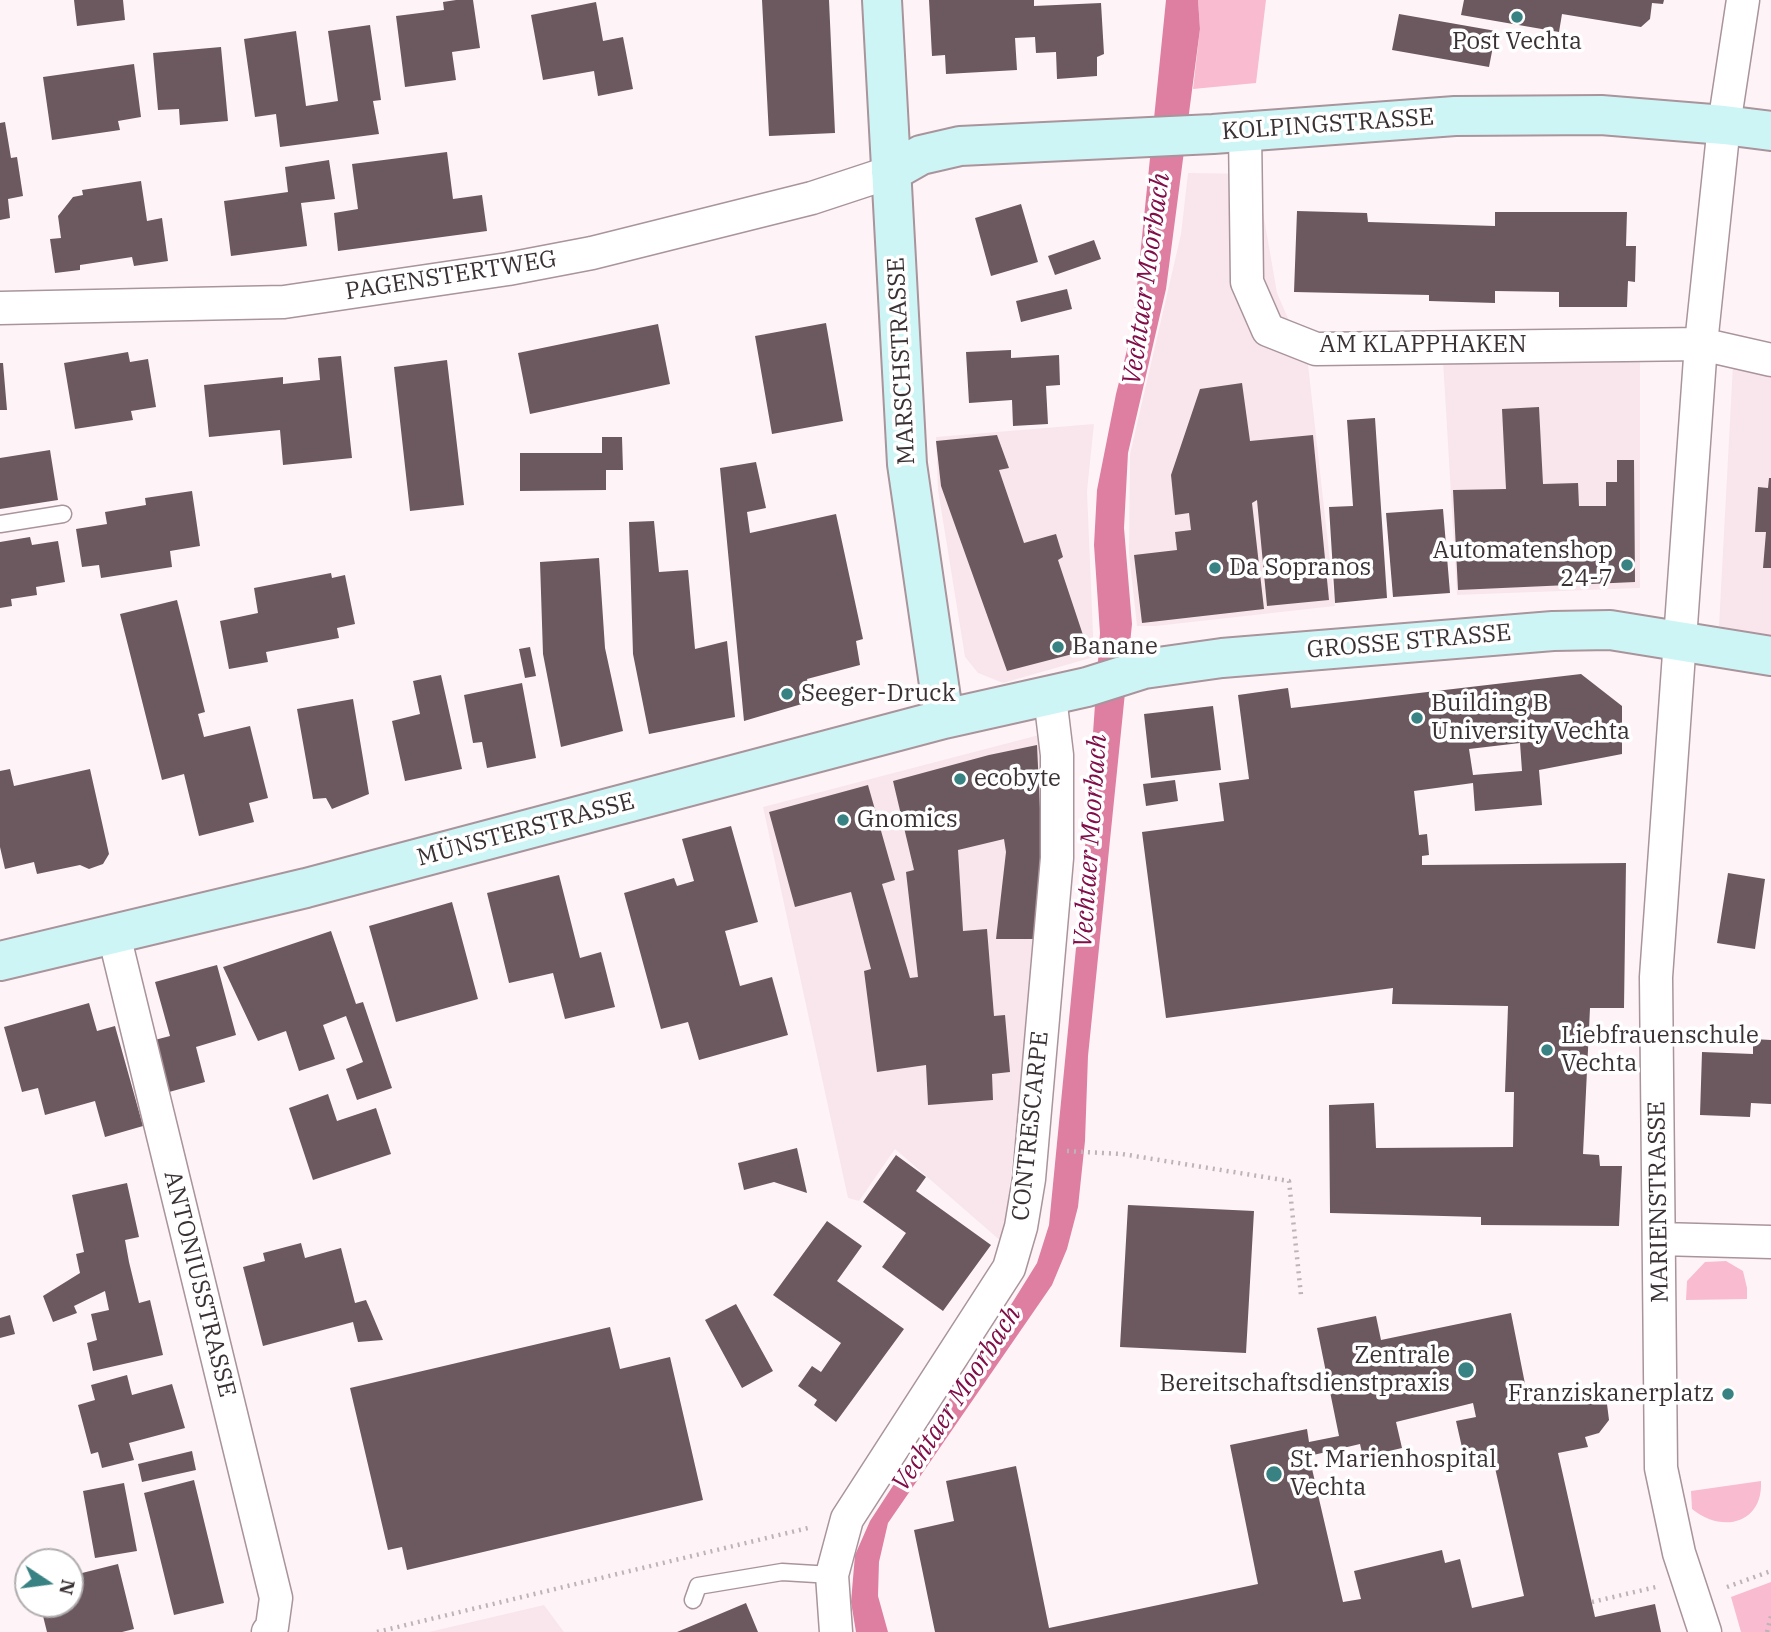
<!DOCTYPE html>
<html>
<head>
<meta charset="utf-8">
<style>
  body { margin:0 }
  #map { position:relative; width:1771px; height:1632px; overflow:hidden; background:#fef4f7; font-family:"IBM Plex Serif",serif }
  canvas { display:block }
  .north { position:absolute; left:14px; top:1548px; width:70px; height:70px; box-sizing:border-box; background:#fff; border:2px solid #b0adae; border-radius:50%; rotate:103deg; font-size:19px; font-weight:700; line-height:28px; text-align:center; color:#3a3134 }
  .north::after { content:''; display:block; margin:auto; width:24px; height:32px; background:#398283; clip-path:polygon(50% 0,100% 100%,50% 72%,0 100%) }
</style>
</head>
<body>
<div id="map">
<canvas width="1771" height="1632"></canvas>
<div class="north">N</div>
</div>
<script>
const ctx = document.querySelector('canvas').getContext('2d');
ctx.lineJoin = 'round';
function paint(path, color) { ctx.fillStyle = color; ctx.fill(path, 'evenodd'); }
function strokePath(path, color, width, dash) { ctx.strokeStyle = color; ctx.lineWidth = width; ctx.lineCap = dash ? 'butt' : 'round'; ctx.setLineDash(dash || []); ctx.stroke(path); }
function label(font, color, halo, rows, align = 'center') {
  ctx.font = font + ' "IBM Plex Serif",serif'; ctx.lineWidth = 7; ctx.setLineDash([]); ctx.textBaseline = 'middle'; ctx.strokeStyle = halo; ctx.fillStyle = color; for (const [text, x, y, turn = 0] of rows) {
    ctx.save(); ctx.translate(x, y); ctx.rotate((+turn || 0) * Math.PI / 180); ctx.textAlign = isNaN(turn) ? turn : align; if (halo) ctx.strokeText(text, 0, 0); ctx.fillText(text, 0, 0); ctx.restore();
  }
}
const built = new Path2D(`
  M1188,173L1262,174L1259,189L1277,293L1308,364L1335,606L1156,626H1137L1129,554L1130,454L1181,234Z
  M1640,358V588L1457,595L1443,361Z
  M1733,364L1771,372V638L1719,626Z
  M1094,424L1087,491L1094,657L1003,683L978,673L965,657L938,490L936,437Z
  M1039,735L1046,851L1039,935L1003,1243L895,1149L859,1201L848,1198L763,807Z
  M544,1605L564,1632H429Z`);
const green = new Path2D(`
  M1198,0H1266L1256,83L1193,89L1200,29Z
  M1726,1261L1743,1271L1747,1288V1299L1686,1300L1687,1281L1705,1262Z
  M1761,1481C1763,1525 1721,1533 1692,1509L1691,1491Z
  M1771,1582V1632H1741L1731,1597Z`);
const water = new Path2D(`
  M1166,0H1198L1200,29L1166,289L1128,453L1124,528L1132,624L1088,1056L1085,1141L1078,1207L1067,1249L1052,1285L888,1523L879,1562L878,1596L888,1632H856L851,1602L855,1555L870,1521L1014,1300L1037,1263L1049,1225L1083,876L1100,633L1094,545L1097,490L1116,394L1133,326Z`);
const building = new Path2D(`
  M74,0H123L125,20L77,26Z
  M456,0H473L480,48L452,52L456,80L405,87L396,16L444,10L443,2Z
  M762,0H829L835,133L769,136Z
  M929,0H1034V6L1101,3L1104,54L1097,57V76L1057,79L1056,52L1036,53L1035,37L1015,38L1017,70L946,74L945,55L932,56Z
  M1464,0H1664L1663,4L1652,3L1650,19L1641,27L1562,14L1559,32L1461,15Z
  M596,2L603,41L623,37L633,89L598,96L594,71L543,80L531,15Z
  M1399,14L1496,31L1489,67L1392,50Z
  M370,25L381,100L373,101L379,134L280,147L276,114L255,117L244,39L296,31L306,106L338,101L328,31Z
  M221,47L228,121L180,125L179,109L158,110L153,53Z
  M134,64L141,117L118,121L120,130L52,140L43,77Z
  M5,122L11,158L17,157L23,196L8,199L10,218L0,220V123Z
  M447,152L453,199L482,195L487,231L338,251L334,213L358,209L352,164Z
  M329,160L335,199L301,203L307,246L231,256L224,201L288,192L285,167Z
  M141,181L147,221L162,218L168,261L134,266L132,257L80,265V270L55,273L50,239L61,238L58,216L73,197L83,195L82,190Z
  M1021,204L1038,262L991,276L975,218Z
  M1297,211L1367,213L1368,222L1495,226V212H1627L1626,246H1636L1635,282L1628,281L1627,307H1559V292L1495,291V303L1429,301V295L1294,292Z
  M1094,240L1101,259L1055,275L1048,256Z
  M1067,289L1072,309L1021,322L1016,301Z
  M826,323L843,421L772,434L755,336Z
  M658,324L670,384L530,414L518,353Z
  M1011,350V358L1059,355L1060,385L1046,386L1048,424L1013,426L1012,400L969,403L966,352Z
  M128,352L130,362L148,359L156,407L131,411L133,420L75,429L64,363Z
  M341,356L352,458L283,465L280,430L209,437L204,385L283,377V384L320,380L318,358Z
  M447,360L464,505L410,511L394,367Z
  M0,363H3L7,410H0Z
  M1242,383L1250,441L1313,435L1329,600L1267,606L1257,500L1252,503L1264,609L1142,623L1134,555L1177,550L1175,532L1191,530L1189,513L1175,515L1171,475L1200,389Z
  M1539,407L1543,484L1578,483L1579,506H1606V482H1617V460H1634L1635,582L1458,590L1453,490L1506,489L1502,409Z
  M1375,418L1387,598L1335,603L1329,507L1353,506L1347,420Z
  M997,435L1009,468L999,470L1024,543L1056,534L1063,557L1058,560L1088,650L1007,671L941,486L936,441Z
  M602,437H622L623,470H606V490L520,491V453H602Z
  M50,450L58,500L0,509V458Z
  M756,462L766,508L747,512L750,533L836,514L863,639L856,641L860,665L807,679L812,701L744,721L720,468Z
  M1769,478H1771V568H1763L1766,532H1755L1758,487L1768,488Z
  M192,491L200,546L170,551L172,567L101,578L99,565L82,567L76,529L107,524L105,512L146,505L145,498Z
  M1443,509L1450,593L1393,597L1386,513Z
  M654,521L659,572L688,570L695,649L727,641L735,717L649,734L633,654L629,522Z
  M30,537L32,545L58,541L65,582L36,587L37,595L11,599L12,606L0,608V542Z
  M599,558L605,648L623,731L561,747L543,654L540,562Z
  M331,573L332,578L345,575L355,624L337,628L339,638L266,652L268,662L229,669L220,621L258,613L254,588Z
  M177,600L205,712L198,714L204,737L250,726L268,798L249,803L254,822L199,836L184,774L162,780L120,614Z
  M530,647L536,676L525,678L519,649Z
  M1581,674L1622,706V754L1539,770L1542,805L1475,811L1473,783L1414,791L1419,835L1427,834L1429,855L1422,856V865L1626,863L1624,1008H1590L1583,1154L1599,1155L1600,1166H1622L1619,1226L1481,1225V1217L1330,1213L1329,1105L1374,1103L1376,1148L1513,1147L1514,1092H1505L1508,1006L1392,1004L1393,988L1166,1018L1142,832L1224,821L1219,783L1249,779L1238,695L1288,688L1291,708ZM1520,743L1522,771L1473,775L1469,749Z
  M441,675L462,769L405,781L392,721L420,714L413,681Z
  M522,683L536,758L487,768L482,742L473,743L464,695Z
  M353,699L369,794L332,809L326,798L313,799L297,709Z
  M1213,706L1221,770L1151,778L1144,714Z
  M1037,745L1042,851L1034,939H996L1006,852L1004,839L958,850L963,931L987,929L994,1016L1005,1015L1010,1072L992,1074L993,1100L928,1105L926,1065L877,1072L864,971L871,969L851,892L795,907L769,812L868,785L895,880L882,884L910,978L918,977L906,872L914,870L893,781L989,755Z
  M10,769L14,786L90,769L109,854L103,864L89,869L80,865L37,874L34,862L5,869L0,847V771Z
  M1175,780L1178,801L1146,806L1143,784Z
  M731,826L758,922L725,931L740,986L772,977L788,1035L699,1060L688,1022L661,1029L624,893L674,878L677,886L694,881L682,839Z
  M1728,873L1765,879L1755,949L1717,943Z
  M559,875L580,958L601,952L615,1007L565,1019L553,973L509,983L487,893Z
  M452,902L478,999L396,1022L369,926Z
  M331,931L356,1004L363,1002L392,1088L357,1100L346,1069L363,1062L346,1016L323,1025L335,1059L299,1071L286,1031L258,1041L223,967Z
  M217,965L236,1035L196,1047L205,1082L162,1094L147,1042L170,1036L155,982Z
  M89,1003L97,1031L115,1026L143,1126L105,1137L95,1101L45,1115L38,1088L22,1092L4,1027Z
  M1753,1039L1771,1040V1104L1751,1103L1750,1117L1700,1115L1702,1052L1753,1054Z
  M328,1094L337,1121L376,1108L391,1154L313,1180L289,1108Z
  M797,1148L807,1193L774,1182L744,1190L738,1163Z
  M896,1155L926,1177L916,1191L991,1245L943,1311L882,1267L906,1233L863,1202Z
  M127,1183L139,1237L125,1240L129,1262L139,1303L150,1300L163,1355L93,1371L87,1343L97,1340L91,1314L109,1310L105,1291L74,1306L77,1313L53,1322L43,1296L80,1273L76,1254L84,1252L72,1195Z
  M1128,1205L1254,1211L1246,1353L1120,1347Z
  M827,1221L862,1246L837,1281L904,1329L836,1422L814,1405L817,1400L798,1386L812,1366L821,1372L841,1343L773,1295Z
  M301,1243L305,1258L341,1248L355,1303L366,1300L383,1340L358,1342L353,1322L263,1346L243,1267L265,1261L263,1253Z
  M736,1304L773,1371L742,1388L705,1320Z
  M1511,1313L1528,1399L1579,1388L1581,1396L1594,1393L1607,1404L1609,1420L1599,1433L1585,1437L1588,1447L1558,1453L1595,1617L1655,1604L1661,1632H935L914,1530L954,1521L946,1481L1016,1466L1049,1628L1258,1584L1230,1445L1307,1429L1309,1442L1339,1436L1317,1328L1376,1316L1381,1340ZM1473,1403L1476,1417L1456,1421L1466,1465L1493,1459L1524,1596L1472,1608L1460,1559L1445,1563L1442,1550L1354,1571L1361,1599L1343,1602L1309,1456L1360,1444L1363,1457L1402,1448L1396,1422Z
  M10,1315L15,1334L0,1338V1318Z
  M610,1327L620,1369L670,1357L703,1500L407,1570L402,1547L388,1550L350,1388Z
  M127,1375L132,1395L172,1384L185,1428L129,1443L134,1460L102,1468L98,1452L91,1454L78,1405L95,1400L91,1385Z
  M192,1451L196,1470L142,1482L138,1464Z
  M194,1480L224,1603L174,1615L144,1493Z
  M124,1483L137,1551L95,1558L83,1491Z
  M118,1564L134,1629L122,1632H47L40,1604H70V1576Z
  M746,1603L758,1632H677Z`);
const path = new Path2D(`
  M1067,1151L1122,1154L1289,1181L1301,1295
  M1727,1587L1771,1571
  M1592,1602L1656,1587
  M377,1632L808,1528
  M1767,1632L1771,1616`);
const lane = new Path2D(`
  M0,524L63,514
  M693,1600L698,1586L782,1572L832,1575`);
const street = new Path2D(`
  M1245,131L1247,282L1268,330L1316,349L1701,344L1771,360
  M0,308L284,302L508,269L592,253L812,198L891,172
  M114,935L276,1598L272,1627L268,1632
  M1660,1239L1771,1242
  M836,1632L832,1575L847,1519L1009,1268L1021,1227L1029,1179L1057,858V755L1050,697
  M1705,1632L1679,1553L1661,1468L1656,977L1701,344L1724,125L1743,0`);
const secondary = new Path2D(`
  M882,0L907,464L944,719
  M891,172L921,155L960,146L1213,134L1455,116L1601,115L1724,125L1771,131
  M0,961L306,888L944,719L1087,687L1144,669L1222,658L1553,631L1610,630L1771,656`);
const markers = [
  [1517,17,7,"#398283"],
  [1627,565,7,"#398283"],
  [1215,568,7,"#398283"],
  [1058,647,7,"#398283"],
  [787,694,7,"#398283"],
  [1417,718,7,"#398283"],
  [960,779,7,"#398283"],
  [843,820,7,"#398283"],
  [1547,1050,7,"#398283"],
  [1466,1370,9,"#398283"],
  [1728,1394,7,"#398283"],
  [1274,1474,9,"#398283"]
];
const poiNames = [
  ["Post Vechta",1517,42,"center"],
  ["Automatenshop",1613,551,"right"],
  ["24-7",1613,579,"right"],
  ["Da Sopranos",1229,568],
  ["Banane",1072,647],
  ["Seeger-Druck",801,694],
  ["Building B",1431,704],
  ["University Vechta",1431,732],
  ["ecobyte",974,779],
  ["Gnomics",857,820],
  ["Liebfrauenschule",1561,1036],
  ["Vechta",1561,1064],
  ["Zentrale",1450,1356,"right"],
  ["Bereitschaftsdienstpraxis",1450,1384,"right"],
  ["Franziskanerplatz",1714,1394,"right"],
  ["St. Marienhospital",1290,1460],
  ["Vechta",1290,1488]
];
const streetNames = [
  ["KOLPINGSTRASSE",1328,125,-4],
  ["PAGENSTERTWEG",451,276,-9],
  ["AM KLAPPHAKEN",1423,345],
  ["MARSCHSTRASSE",902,361,-93],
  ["GROSSE STRASSE",1409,642,-5],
  ["MÜNSTERSTRASSE",526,830,-15],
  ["CONTRESCARPE",1031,1126,-84],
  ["MARIENSTRASSE",1659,1202,-91],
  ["ANTONIUSSTRASSE",199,1284,76]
];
const waterNames = [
  ["Vechtaer Moorbach",1147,279,-82],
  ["Vechtaer Moorbach",1091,841,-86],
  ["Vechtaer Moorbach",957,1399,-57]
];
paint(built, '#f9e6ec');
paint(green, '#f9bbcf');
paint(water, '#de7fa2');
paint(building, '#6c595f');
strokePath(lane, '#a9949b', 19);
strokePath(street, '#a9949b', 35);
strokePath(secondary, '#a9949b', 42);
strokePath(path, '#bdb4b7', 4.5, [2, 5]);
strokePath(lane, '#fff', 16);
strokePath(street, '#fff', 32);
strokePath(secondary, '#cef5f6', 38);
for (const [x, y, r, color] of markers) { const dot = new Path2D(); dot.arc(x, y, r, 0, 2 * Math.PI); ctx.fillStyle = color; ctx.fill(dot); strokePath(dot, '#fff', 2.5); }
label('24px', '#3a3134', '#fff', poiNames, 'left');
label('24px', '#3a3134', '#fff', streetNames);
label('italic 26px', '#810e48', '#fff', waterNames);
</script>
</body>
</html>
